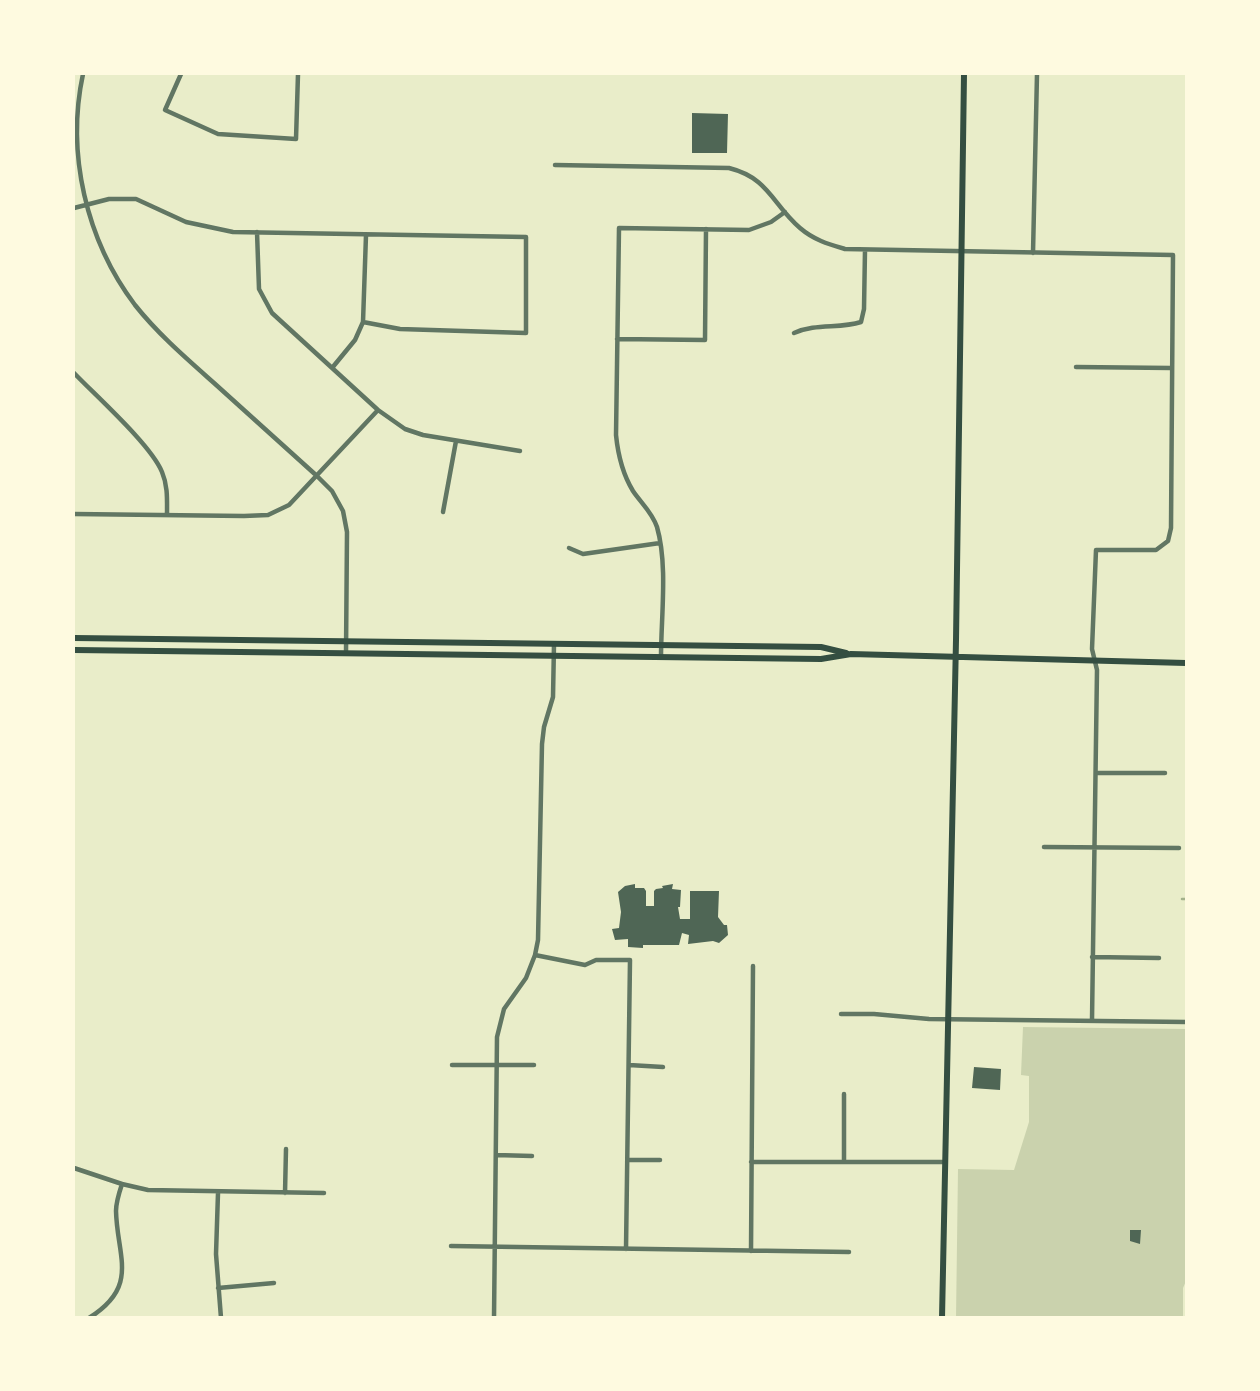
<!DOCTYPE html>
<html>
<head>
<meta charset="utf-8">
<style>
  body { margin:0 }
  #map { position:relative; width:1260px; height:1391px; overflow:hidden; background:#e9edc9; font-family:Overpass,sans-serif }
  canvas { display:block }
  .frame { position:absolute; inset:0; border:75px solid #fefae0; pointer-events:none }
</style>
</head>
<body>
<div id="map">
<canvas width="1260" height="1391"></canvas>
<div class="frame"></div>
</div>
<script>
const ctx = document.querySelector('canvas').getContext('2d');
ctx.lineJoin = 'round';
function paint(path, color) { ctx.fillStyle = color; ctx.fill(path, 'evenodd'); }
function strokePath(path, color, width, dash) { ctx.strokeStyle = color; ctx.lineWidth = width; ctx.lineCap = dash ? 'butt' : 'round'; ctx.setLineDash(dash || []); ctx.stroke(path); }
const green = new Path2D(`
  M1023,1027L1186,1029V1281L1183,1288V1317L956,1318L958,1169L1014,1170L1029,1122V1076L1021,1075Z`);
const stream = new Path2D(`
  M1182,899H1186`);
const building = new Path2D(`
  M692,113L728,114L727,153H692Z
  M635,884V888H644L646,891V906H654V891L656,889L663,888L662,886L673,884L672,889L681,890L680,907H678L680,919H690V891H719L718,917L724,925H727L728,935L719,943L713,941L688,944L689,935L682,933L679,945H643V948L628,947V939L615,940L612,929L619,928L621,912L618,892L625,886Z
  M974,1067L1001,1069L1000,1090L972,1088Z
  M1130,1230H1141L1140,1244L1130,1241Z`);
const minor = new Path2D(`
  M83,74C66,153 86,240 135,305C158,334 187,359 214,383C248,414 283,445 317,476L332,491L343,511L347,532L346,653
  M181,74L165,110L218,134L296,139L298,74
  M555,165L729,168C769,178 772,204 800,228C814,240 828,244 845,249L1173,255L1171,528L1168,541L1156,550H1096L1092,649L1097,670L1092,1020
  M74,208L109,199H136L186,222L233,232L526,237V333L400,329L363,322
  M257,232L259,289L272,313L378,410L405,429L423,435L520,451
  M1033,253L1037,74
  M794,333C816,323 839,329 861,322L864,309L865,250
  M617,339L705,340L706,229
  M1076,367L1171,368
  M332,368L355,340L363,322L366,235
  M74,373C96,396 151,445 162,472C168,486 167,500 167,515
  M443,512L456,441
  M74,514L244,516L268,515L289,505L378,410
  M569,548L583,554L660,543
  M661,657C661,617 668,565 657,527C652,512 641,503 633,491C622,473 618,455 616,435L619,228L749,230L771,222L785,212
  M1096,773H1165
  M1044,847L1179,848
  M535,955L585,965L596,960H630L626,1249
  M1092,957L1159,958
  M841,1014H874L929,1019L1186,1022
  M452,1065H534
  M629,1065L663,1067
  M844,1094V1162
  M496,1155L532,1156
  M628,1160H660
  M751,1162H945
  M74,1168L122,1184L148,1190L324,1193
  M218,1193L216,1254L221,1318
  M285,1193L286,1149
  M451,1246L849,1252
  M751,1251L753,966
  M218,1288L274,1283
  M89,1318C140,1286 117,1257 116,1211C116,1202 119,1193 122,1184
  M494,1318L497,1037L504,1009L526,978L535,955L538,940L542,744L544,727L553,697L554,644`);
const secondary = new Path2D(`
  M74,638L821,647L846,653
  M74,650L821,659L851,654L1186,663
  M942,1318L956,640L964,74`);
paint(green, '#cad2ad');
strokePath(stream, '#a3b18a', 2.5);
paint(building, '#4f6655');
strokePath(minor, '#617663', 4.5);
strokePath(secondary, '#344e41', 6);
</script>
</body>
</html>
